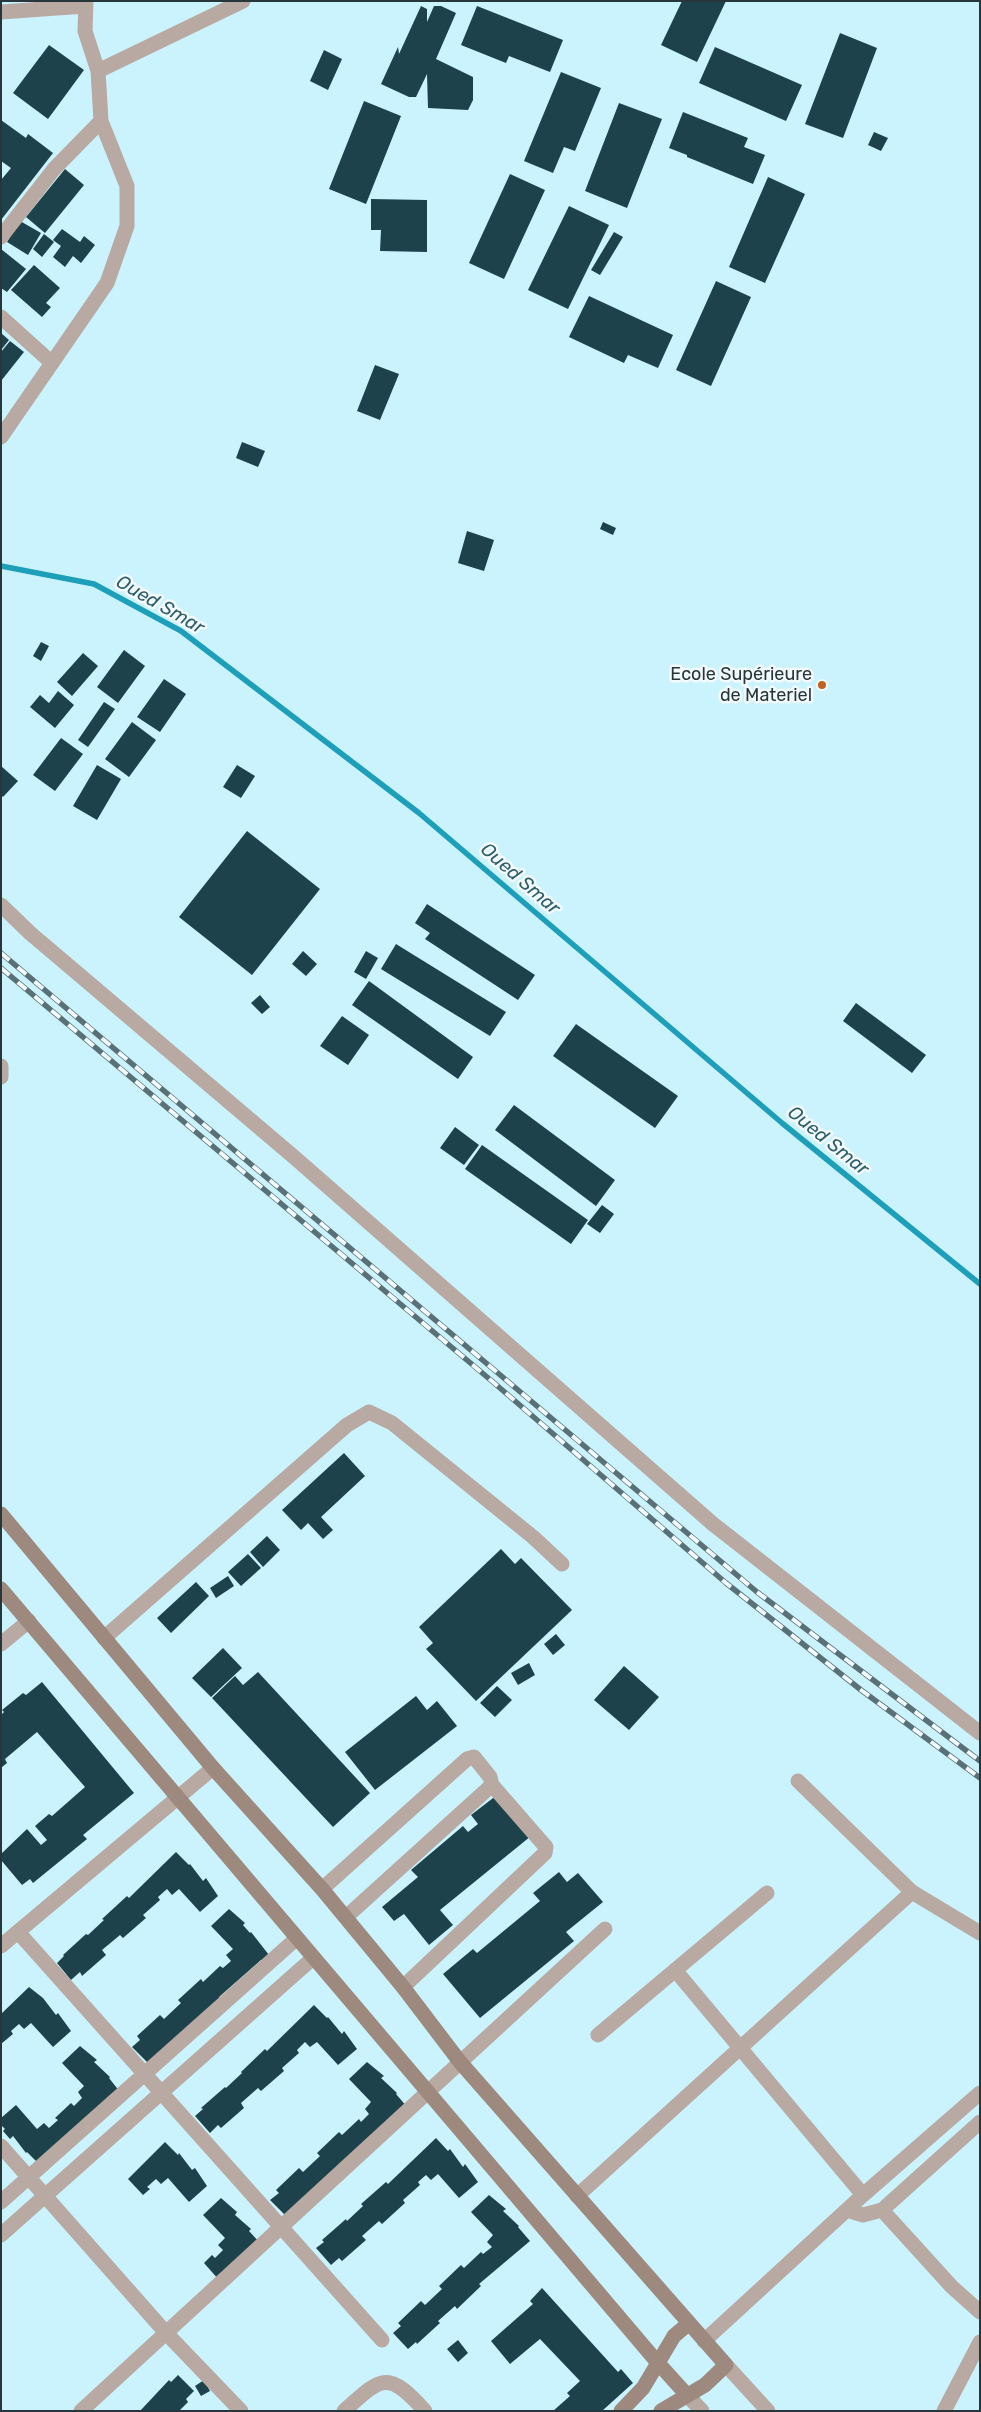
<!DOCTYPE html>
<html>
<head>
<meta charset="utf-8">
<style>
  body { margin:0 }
  #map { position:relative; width:981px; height:2412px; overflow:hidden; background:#cbf3fe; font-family:Rubik,sans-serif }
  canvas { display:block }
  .frame { position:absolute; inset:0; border:2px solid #26363a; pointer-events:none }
</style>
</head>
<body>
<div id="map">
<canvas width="981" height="2412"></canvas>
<div class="frame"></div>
</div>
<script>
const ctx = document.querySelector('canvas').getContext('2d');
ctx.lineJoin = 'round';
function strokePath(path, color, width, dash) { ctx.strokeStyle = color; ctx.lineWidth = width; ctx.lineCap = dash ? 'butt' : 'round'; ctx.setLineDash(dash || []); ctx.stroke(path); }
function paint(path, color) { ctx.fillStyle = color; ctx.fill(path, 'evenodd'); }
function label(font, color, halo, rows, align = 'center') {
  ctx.font = font + ' Rubik,sans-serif'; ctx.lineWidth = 5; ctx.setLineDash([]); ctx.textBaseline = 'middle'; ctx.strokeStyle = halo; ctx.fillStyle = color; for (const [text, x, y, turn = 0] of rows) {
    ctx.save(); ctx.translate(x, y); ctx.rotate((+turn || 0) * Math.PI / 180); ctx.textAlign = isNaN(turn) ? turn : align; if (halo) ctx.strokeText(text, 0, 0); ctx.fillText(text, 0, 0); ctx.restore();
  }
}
const stream = new Path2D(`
  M1,566L94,584L181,631L419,813L782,1123L980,1284`);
const building = new Path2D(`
  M682,1H726L697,62L661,45Z
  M421,6L427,9V22L434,6H441L456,13L436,59L473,77V100L468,110L428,108L427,74L416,97H409L381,84L398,47L399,54Z
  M477,6L563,40L550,72L509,56L506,63L461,45Z
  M840,33L877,48L843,138L805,124Z
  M49,45L84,70L48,119L13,93Z
  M715,47L802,85L786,121L699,83Z
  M324,50L342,59L328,90L310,81Z
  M561,72L601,88L575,151L564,147L553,173L524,161Z
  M364,101L401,116L366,204L329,189Z
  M619,103L662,119L627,208L585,191Z
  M683,112L748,138L744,147L765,155L753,184L687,157V155L669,148Z
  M1,120L26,138L28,134L53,153L1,220V180L11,168L1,161Z
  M874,132L888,138L881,151L868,145Z
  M65,169L84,185L45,233L26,217Z
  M510,174L545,190L504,279L469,263Z
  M768,177L805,194L765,283L729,267Z
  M371,199L427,200V252L380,251L381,230H371Z
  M569,206L609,225L568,309L528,290Z
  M20,221L41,233L28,255L7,242Z
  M62,229L80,242L84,236L95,245L81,263L73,256L65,267L53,257L61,246L53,240Z
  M614,232L623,237L600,275L591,270Z
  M44,234L54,242L42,257L33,249Z
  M1,249L26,269L7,292L1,288Z
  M34,265L60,288L46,303L51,307L42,317L11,290Z
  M716,281L751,297L711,386L676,370Z
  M589,296L673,335L658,368L628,355L624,363L569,337Z
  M1,333L9,340L1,350Z
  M10,341L24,352L1,381V352Z
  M375,365L399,374L380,420L357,411Z
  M242,442L265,451L258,467L236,458Z
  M603,522L616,528L613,535L600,529Z
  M467,531L494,540L484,571L458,563Z
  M41,642L49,646L41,661L33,656Z
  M124,650L145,666L118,703L97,687Z
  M83,653L98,666L72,696L57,682Z
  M164,679L186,694L160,732L137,717Z
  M58,691L74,705L55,728L30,707L40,695L49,703Z
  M104,702L115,709L88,747L78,740Z
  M132,722L156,740L129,777L105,759Z
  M61,738L83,754L55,791L33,775Z
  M97,765L121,779L97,820L73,806Z
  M237,765L255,776L241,798L223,787Z
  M1,766L18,781L3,797L1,795Z
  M247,831L320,889L252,975L179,917Z
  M427,904L535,975L518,1000L425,939L430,933L415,923Z
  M396,944L506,1012L490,1036L381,969Z
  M303,951L317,964L306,976L292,964Z
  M366,951L378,958L366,979L354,972Z
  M369,981L473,1057L458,1079L352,1005Z
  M260,995L270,1007L262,1014L251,1003Z
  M856,1003L926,1055L912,1073L843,1021Z
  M342,1016L369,1035L348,1065L320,1046Z
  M576,1024L678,1096L655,1128L553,1056Z
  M514,1105L615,1180L596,1206L495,1130Z
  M455,1127L479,1145L464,1165L440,1148Z
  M482,1145L588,1220L571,1244L465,1169Z
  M602,1205L614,1214L600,1233L587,1224Z
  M344,1453L365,1476L321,1517L333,1530L323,1539L308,1523L301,1530L282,1510Z
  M267,1536L280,1550L263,1567L250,1552Z
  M501,1549L515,1564L521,1558L572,1610L476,1701L426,1649L433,1643L419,1627Z
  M248,1554L261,1568L241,1586L228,1572Z
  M228,1576L234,1586L216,1598L210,1588Z
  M196,1582L209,1596L171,1633L157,1618Z
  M556,1634L565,1645L553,1655L544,1644Z
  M223,1648L242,1668L211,1697L192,1678Z
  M529,1663L535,1675L518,1685L511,1673Z
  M624,1666L659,1697L629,1730L594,1700Z
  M258,1672L370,1793L333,1827L212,1698L235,1676L243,1685Z
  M42,1682L134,1793L83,1835L87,1839L33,1883L30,1879L22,1885L1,1860V1854L27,1829L41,1845L47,1840L35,1826L49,1814L52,1816L85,1787L37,1732L5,1759L7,1763L1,1768V1715L4,1712L2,1710L23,1693L26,1695Z
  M497,1686L512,1700L495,1717L480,1703Z
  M416,1696L427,1710L437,1701L457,1726L375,1790L345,1752Z
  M497,1795L531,1836L440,1910L453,1925L429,1945L404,1914L394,1921L382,1907L418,1877L411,1870L463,1826L468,1832L478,1824L471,1815Z
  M176,1852L189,1865L190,1864L203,1881L206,1878L218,1896L200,1912L179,1889L172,1895L167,1889L158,1897L160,1900L143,1915L146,1918L123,1938L120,1935L102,1950L106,1955L82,1976L80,1972L71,1980L57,1963L64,1956L63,1955L86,1934L88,1935L104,1920L102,1919L127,1896L129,1898Z
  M559,1872L567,1882L578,1873L603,1902L566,1932L574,1941L480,2018L443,1974L473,1949L477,1953L540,1901L533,1893Z
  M229,1909L245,1923L243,1925L250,1933L251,1932L269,1955L262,1961L261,1960L219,1997L221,2000L148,2063L132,2047L140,2040L137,2036L160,2015L164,2019L181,2003L178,2000L201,1979L203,1982L220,1966L223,1968L231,1961L226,1955L233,1949L211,1926Z
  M29,1987L43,1998L56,2015L58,2013L71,2031L53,2047L31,2023L24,2029L19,2024L11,2031L13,2034L1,2044V2014Z
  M314,2005L327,2018L328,2017L342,2034L344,2031L357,2049L338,2065L317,2042L310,2047L305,2042L297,2050L299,2053L282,2068L284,2071L261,2091L258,2088L241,2103L244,2108L221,2128L218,2125L210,2133L195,2116L203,2109L201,2108L225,2087L226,2088L242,2073L241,2072L265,2049L267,2051Z
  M80,2046L97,2060L94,2062L110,2077L109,2078L120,2092L40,2165L27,2152L26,2153L13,2136L10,2139L3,2131L5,2129L1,2125V2118L16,2105L37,2129L44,2123L49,2128L58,2120L55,2118L71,2103L74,2106L82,2098L78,2092L84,2086L62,2063Z
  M367,2062L384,2076L381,2078L397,2093L396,2094L408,2108L286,2216L270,2200L279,2193L276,2190L299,2168L303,2172L320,2156L317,2153L339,2132L342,2135L359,2119L361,2122L369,2114L365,2109L371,2102L349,2079Z
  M436,2138L448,2151L450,2149L463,2167L465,2164L478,2182L459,2198L438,2174L431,2180L426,2175L418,2182L420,2185L403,2200L405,2203L382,2224L379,2221L362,2236L366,2240L342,2261L339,2258L331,2265L316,2248L324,2242L322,2240L346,2219L347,2221L363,2206L361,2204L386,2182L388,2184Z
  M165,2142L178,2155L179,2153L192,2170L195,2168L207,2186L189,2202L168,2178L161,2184L156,2179L147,2187L150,2189L143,2195L128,2179Z
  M489,2195L506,2209L503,2211L519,2226L518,2227L530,2241L479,2284L481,2286L457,2309L455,2306L438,2321L440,2323L417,2344L416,2342L408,2349L393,2333L401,2326L398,2323L421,2301L425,2305L442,2289L439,2286L461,2265L464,2268L481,2252L483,2254L492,2247L487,2242L493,2235L471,2212Z
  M221,2198L237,2212L235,2215L251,2229L249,2231L261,2244L219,2280L204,2263L212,2255L215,2258L223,2250L218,2245L225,2238L203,2215Z
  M542,2288L618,2372L621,2369L633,2383L602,2411H553L570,2396L567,2393L580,2381L540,2339L510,2364L491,2341L533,2304L530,2301Z
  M458,2340L468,2353L458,2362L447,2349Z
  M178,2375L194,2391L186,2399L188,2402L179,2411H140L169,2380L171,2382Z
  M204,2380L210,2391L201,2396L195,2386Z`);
const street = new Path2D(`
  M1,12L85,6
  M98,71L243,1
  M1,237L54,169L101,121L98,71L85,31L86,1
  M1,317L52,363
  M1,437L107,283L127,226V186L101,121
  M1,905L30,933L294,1157L713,1524L980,1733
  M1,1066V1077
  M104,1638L347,1425L369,1412L392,1423L533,1537L562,1564
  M1,1644L29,1621
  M798,1781L912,1892L980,1933
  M322,1889L467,1759L474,1757L490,1777L492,1785L346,1917
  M18,1932L382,2340
  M1,1946L213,1768
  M675,1970L863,2195
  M403,1987L545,1853L546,1847L492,1785
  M598,2035L767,1893
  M1,2146L167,2334L241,2411
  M577,2196L912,1892
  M1,2202L297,1938
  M847,2210L863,2215L882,2210L980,2122
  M882,2210L952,2287L980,2312
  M1,2235L313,1958
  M704,2341L863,2195L980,2093
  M726,2365L768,2411
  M687,2395L702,2411
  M81,2411L605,1929
  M344,2411C382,2377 387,2369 425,2411
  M944,2411L980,2342`);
const secondary = new Path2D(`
  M1,1514L213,1768L322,1889L403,1987L460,2062L726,2365L705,2385L661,2411
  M1,1589L658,2363L687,2395
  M621,2411L643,2388L674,2336L688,2324`);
const rail = new Path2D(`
  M1,953L757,1592L980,1761
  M1,968L493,1382L726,1583L861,1690L980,1778`);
const markers = [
  [822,685,5,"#c26024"]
];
const poiNames = [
  ["Ecole Supérieure",812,675],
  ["de Materiel",812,696]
];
const waterNames = [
  ["Oued Smar",160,605,30],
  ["Oued Smar",520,879,41],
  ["Oued Smar",828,1141,39]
];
strokePath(stream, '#1d9eb9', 5.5);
paint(building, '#1e424b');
strokePath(street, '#b8a9a2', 15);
strokePath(secondary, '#9e897f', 15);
strokePath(rail, '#597077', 5.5);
strokePath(rail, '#f2fafc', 4, [11]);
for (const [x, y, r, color] of markers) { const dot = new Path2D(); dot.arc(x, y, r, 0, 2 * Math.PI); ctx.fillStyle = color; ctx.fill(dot); strokePath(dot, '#f2fafc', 2); }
label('18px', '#26363a', '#f2fafc', poiNames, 'right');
label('italic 19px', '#2f5f6b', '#f2fafc', waterNames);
</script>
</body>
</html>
